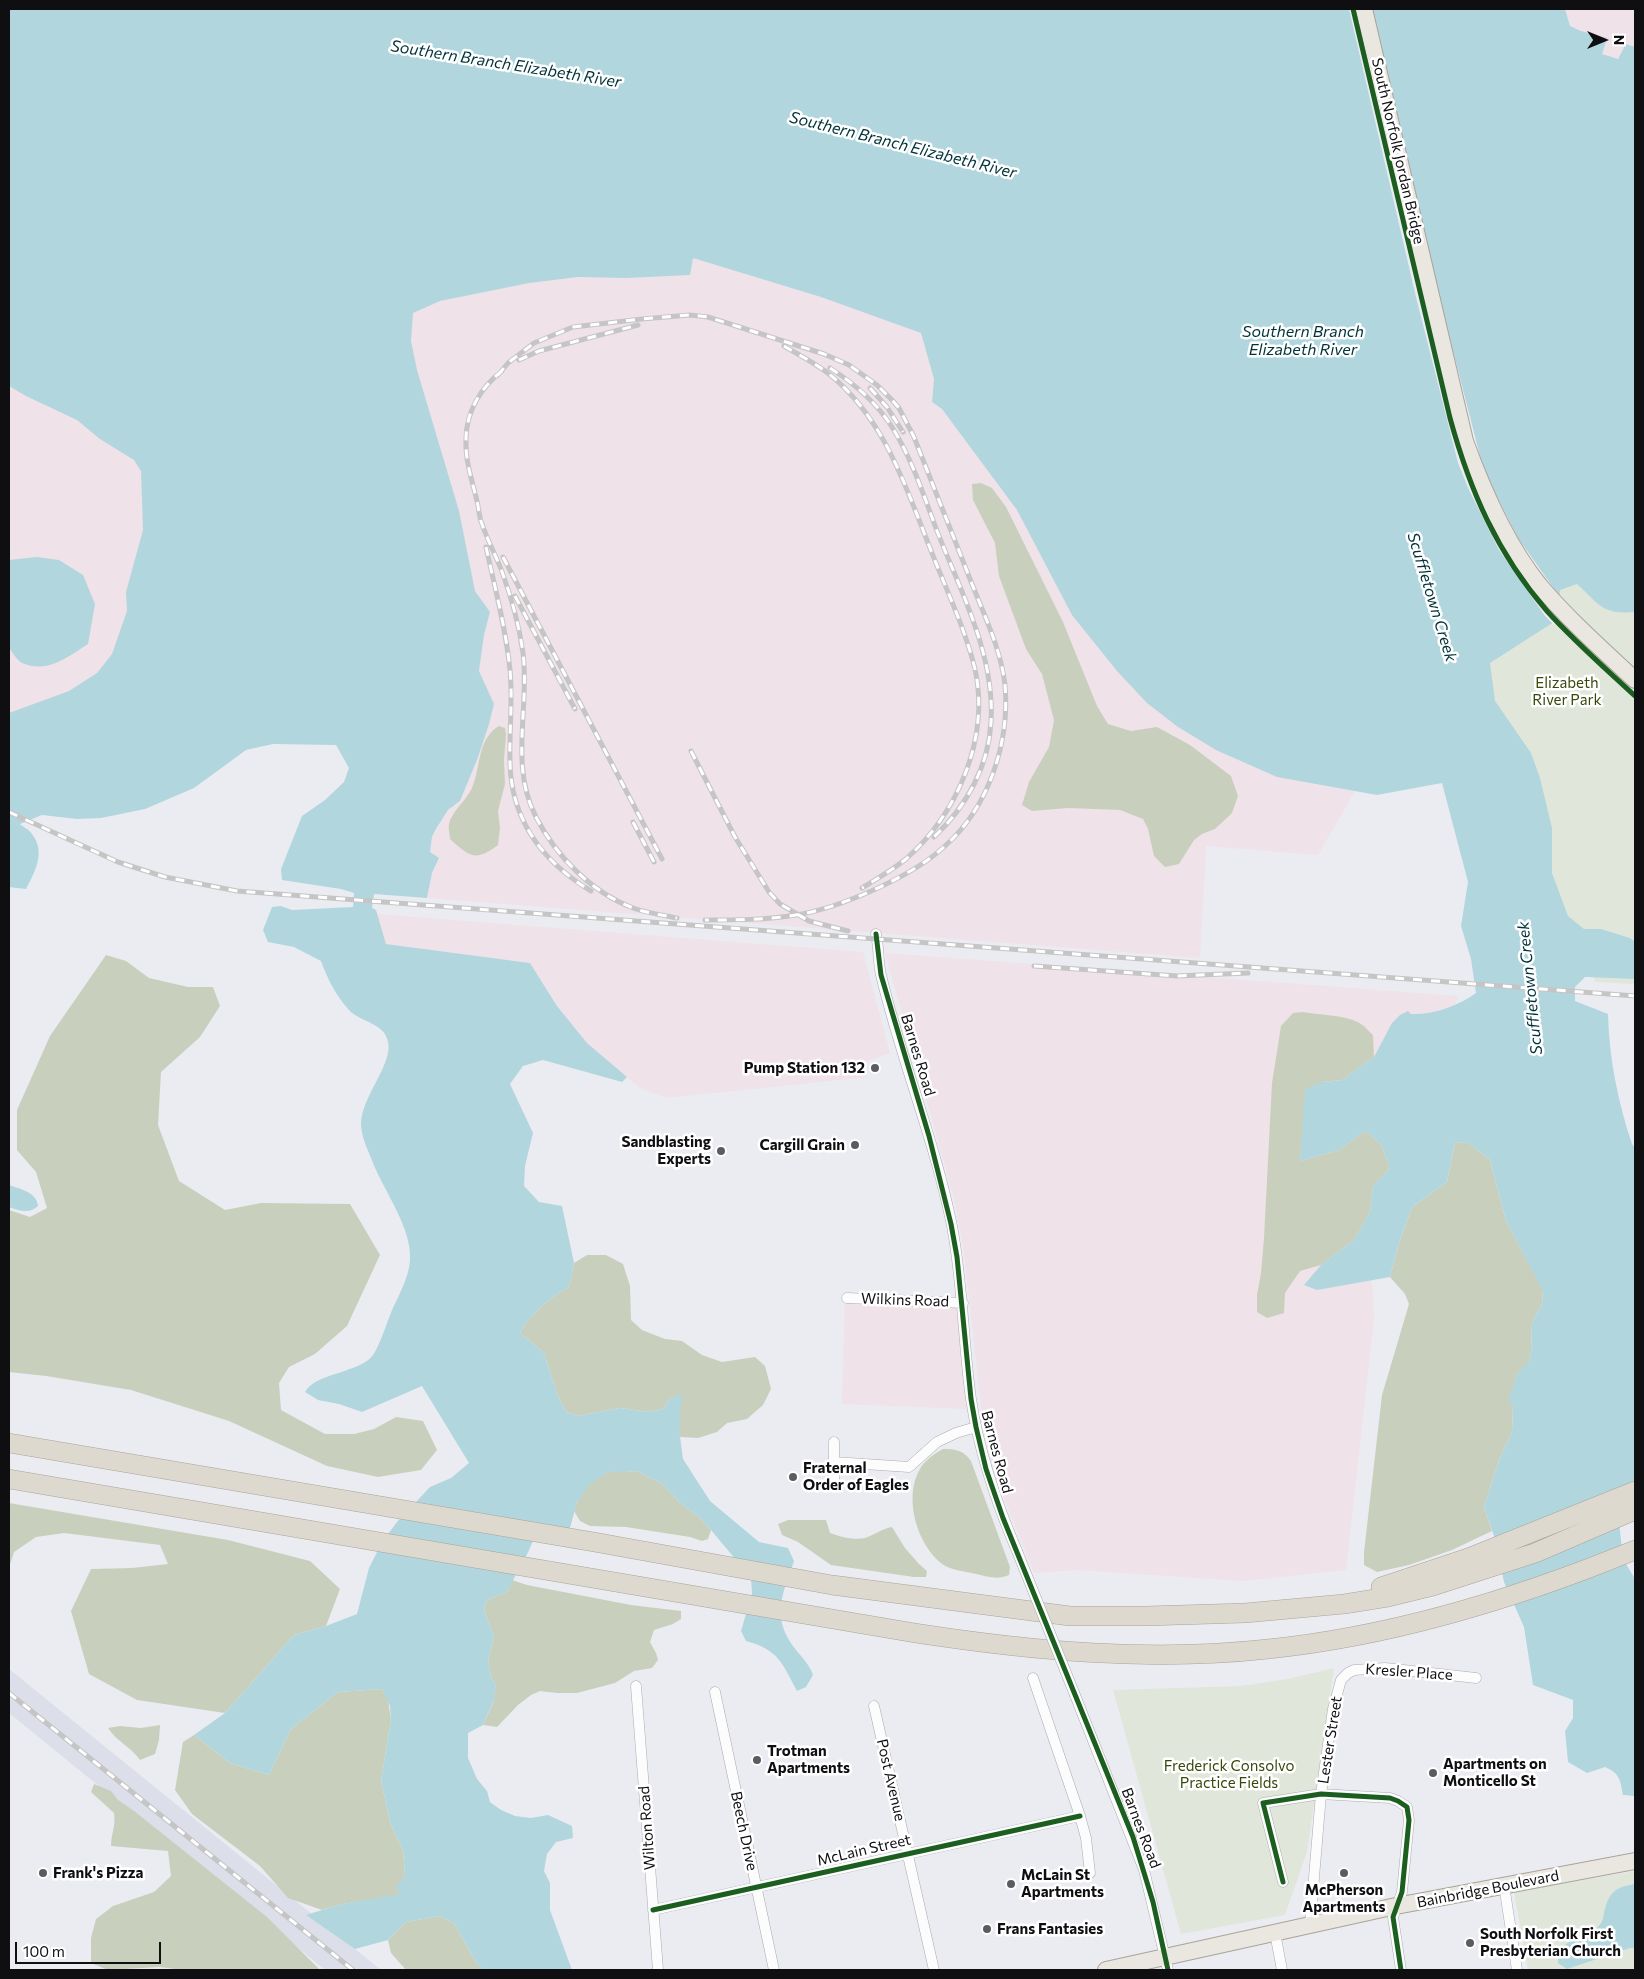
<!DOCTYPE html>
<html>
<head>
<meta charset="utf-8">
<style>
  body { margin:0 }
  #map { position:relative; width:1644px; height:1979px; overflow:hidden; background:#ebecf1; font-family:Commissioner,sans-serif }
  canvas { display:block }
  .frame { position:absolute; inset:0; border:10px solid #0f0f12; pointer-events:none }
  .north { position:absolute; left:1579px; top:15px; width:50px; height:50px; -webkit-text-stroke:4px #fff; paint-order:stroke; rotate:90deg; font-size:14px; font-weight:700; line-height:20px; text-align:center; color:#0f0f12 }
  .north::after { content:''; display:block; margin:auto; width:18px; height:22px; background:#0f0f12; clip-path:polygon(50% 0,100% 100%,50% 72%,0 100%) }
  .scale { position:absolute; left:15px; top:1942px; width:146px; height:22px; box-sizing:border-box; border:2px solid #0f0f12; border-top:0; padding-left:6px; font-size:15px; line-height:18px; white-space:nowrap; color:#0f0f12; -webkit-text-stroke:4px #fff; paint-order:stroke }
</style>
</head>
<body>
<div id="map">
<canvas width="1644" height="1979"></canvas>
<div class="frame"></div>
<div class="north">N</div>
<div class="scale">100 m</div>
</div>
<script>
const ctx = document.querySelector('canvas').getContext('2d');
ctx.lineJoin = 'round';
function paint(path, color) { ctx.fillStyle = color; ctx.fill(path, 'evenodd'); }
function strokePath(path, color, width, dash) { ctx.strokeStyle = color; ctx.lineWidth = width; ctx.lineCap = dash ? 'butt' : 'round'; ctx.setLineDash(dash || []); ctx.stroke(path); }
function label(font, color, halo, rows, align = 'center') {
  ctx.font = font + ' Commissioner,sans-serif'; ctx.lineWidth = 5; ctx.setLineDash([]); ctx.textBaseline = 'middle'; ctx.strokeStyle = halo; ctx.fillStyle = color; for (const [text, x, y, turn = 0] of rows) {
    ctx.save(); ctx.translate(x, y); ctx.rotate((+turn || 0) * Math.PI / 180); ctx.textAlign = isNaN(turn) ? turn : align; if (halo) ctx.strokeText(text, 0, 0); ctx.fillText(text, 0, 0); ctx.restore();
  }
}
const built = new Path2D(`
  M9,1669L381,1970H325L319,1965L9,1713Z`);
const industrial = new Path2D(`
  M1505,9H1635V66L1562,44Z
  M675,199L906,275L934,379L932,402L942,409L967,442L1358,786L1318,855L1206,846L1200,958L427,898L432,873L439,859L430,852L432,838L448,810L460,801L477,760L493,705L479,671L484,635L490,612L475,591L413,397L405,271Z
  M9,260L163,336L149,527L114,693L9,713Z
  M376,914L863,952L890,1053L863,1063L868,1077L666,1098L640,1088L587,1043L557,1006L530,963L386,944L374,927Z
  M885,953L1458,996L1371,1268L1374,1318L1346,1570L1242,1581L1078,1570L1034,1573L994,1473L983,1423L963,1246L954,1198Z
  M845,1301L957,1306L967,1409L842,1404Z`);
const green = new Path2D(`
  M1576,581L1635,609V984L1596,982L1563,926L1492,703L1487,660L1561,584Z
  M1334,1668L1307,1852L1285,1915L1181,1934L1113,1690L1241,1686L1288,1679Z
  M1635,1871V1970H1528L1514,1892Z`);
const forest = new Path2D(`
  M981,483L992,488L1006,507L1063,622L1097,706L1108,724L1131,731L1157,727L1190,745L1231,776L1238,796L1232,813L1215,829L1202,834L1194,840L1179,864L1165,867L1154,856L1148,829L1143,819L1120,810L1068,808L1032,811L1022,805L1029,782L1049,747L1054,720L1042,674L1026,649L999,576L995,543L973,500L972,484Z
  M499,726L505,728L506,735L504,760L505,784L498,811L500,828L498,845C475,862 470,857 450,839C450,835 448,828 449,824C452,811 466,801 472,788C481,767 477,739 499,726Z
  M106,955L126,961L149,978L188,987H213L220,1006L200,1037L161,1072L158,1125L179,1181L225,1210L261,1203L350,1204L380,1255L347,1326L315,1354L289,1367L279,1383L281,1410L325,1434H354L374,1429L396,1417L423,1421L437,1450L421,1470L378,1477L327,1466L229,1421L131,1390L46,1376L9,1372V1210L30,1217L47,1208L36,1172L17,1150V1110L50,1036Z
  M1303,1012C1319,1015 1348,1015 1361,1024C1366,1027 1369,1032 1373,1035L1374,1057L1342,1080L1322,1082L1304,1128L1300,1161L1339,1150L1365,1131L1381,1144L1390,1168L1373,1186L1370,1212L1354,1240L1321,1265L1300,1271L1285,1293L1284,1313L1267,1318L1257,1312V1295L1261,1273L1264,1238L1272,1083L1281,1026L1293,1013Z
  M1455,1142L1469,1143L1490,1160L1506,1221L1543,1290L1542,1304L1532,1323L1531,1353L1528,1364C1510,1376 1518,1383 1509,1399L1513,1406L1512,1432L1499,1460L1484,1507L1492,1531L1452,1550L1409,1565L1377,1572L1364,1565V1552L1382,1395L1409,1304L1405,1294L1390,1277L1399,1243L1412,1207L1447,1182Z
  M587,1255H606L623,1264L630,1286L631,1320L642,1330L665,1339L682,1341L702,1355L722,1362L755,1357L765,1366L771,1389L763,1405L747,1419L727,1423L717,1432L698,1438L680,1437L670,1398L663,1409L649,1412L620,1408L578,1416L566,1412L557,1394L544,1353L520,1333C531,1313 550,1298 569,1287L574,1263Z
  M943,1449C956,1449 963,1450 971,1461L1010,1567L1009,1575C998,1580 988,1577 976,1574C965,1571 952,1571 942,1564C917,1545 903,1497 920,1469C924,1461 935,1453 943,1449Z
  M637,1471L663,1484L680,1503L698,1516L711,1530L708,1539L702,1541L690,1537L626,1527L590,1526L580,1521L574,1511C578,1496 592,1476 608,1472C617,1470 628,1472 637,1471Z
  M9,1503L228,1540L310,1561L340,1589L326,1626L294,1635L225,1713L137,1700L89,1674L71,1611L91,1569L132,1568L168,1564L160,1545L64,1533L36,1537L14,1552L9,1568Z
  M788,1520H826L830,1533C841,1537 859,1542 870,1536C879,1532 882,1529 892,1527L905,1548L919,1564L927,1571L926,1577H914L831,1565L798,1542L782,1535L778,1524Z
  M512,1580L527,1585L631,1605L681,1611V1619L673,1624L654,1630L650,1642L656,1653L658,1660L652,1668L634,1671L615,1683L577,1693H557L540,1691L531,1695L518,1705L497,1727L483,1725L493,1703L496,1685L491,1677L488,1661L494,1637L484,1610L487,1600L508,1591Z
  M382,1689L388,1700L391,1719L381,1781L391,1825L403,1850L405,1875L403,1895L342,1904L322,1910L288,1898L260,1866L192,1814L175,1790L183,1742L194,1735L230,1763L269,1775L291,1729L338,1692Z
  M160,1725L159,1740L155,1754L140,1760C130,1746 117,1742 108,1728L120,1726L141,1728Z
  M94,1784L111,1791L118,1800L134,1811L267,1917L320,1970H183L159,1967L108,1970L91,1963V1938L96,1919L113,1906L154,1892L171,1876L168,1851L111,1846C111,1834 116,1826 114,1813L91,1792Z
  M439,1916L454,1923L477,1964L484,1970H406L391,1953L388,1940L406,1922Z`);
const water = new Path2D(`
  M9,9H1565L1570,26L1581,31L1607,38L1602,54L1618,59L1626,44L1635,47V612C1602,615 1599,604 1577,584L1560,590L1557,620L1490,663L1495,701L1531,753L1540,778L1552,828V873L1568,916L1584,929H1601L1630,938L1635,942V979L1585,977L1575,987V1001L1608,1014C1609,1058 1618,1102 1632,1144L1635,1148V1501L1619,1521L1623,1559L1635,1579V1796L1623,1795C1620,1779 1620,1774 1605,1767L1587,1773L1568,1762L1565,1731L1573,1718V1700L1533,1685L1524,1627L1504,1582L1494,1536L1484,1507L1499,1460L1512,1432L1513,1406L1508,1399C1518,1383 1510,1376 1528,1363L1531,1353L1532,1323L1542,1304L1543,1291L1506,1221L1490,1160L1469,1143L1455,1142L1447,1182L1412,1207L1399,1243L1390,1277L1317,1290L1304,1285L1321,1265L1354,1240L1370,1212L1373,1186L1390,1168L1381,1144L1365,1131L1339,1150L1300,1161L1305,1089L1322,1082L1342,1080L1374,1057L1392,1023L1400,1015L1408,1011L1411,1014C1433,1015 1458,1006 1476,993L1471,959L1461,926L1468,882L1442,783L1377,795L1277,777L1216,750L1178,727L1147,703L1117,671L1072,615L1017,510L942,409L932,402L934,379L921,333L821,297L693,258L690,275L626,278L578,277L529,283L440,301L413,313L411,341L417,370L459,511L475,591L490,612L484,635L479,671L494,704L489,724L477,760L460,801L448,810L436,829L432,837L430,852L439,858L432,873L427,898L374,894L372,908L376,910L386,944L530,963L557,1006L587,1043L627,1077L622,1082L543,1060L523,1066L510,1084L533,1133L525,1166L524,1186L539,1202L562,1206L574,1263L569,1287C550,1298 531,1313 520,1333L544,1353L557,1394L566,1412L578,1416L620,1408L649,1412L663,1409L670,1398L682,1394L679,1429L683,1459L710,1501L759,1542L788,1548L794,1561C783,1594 771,1615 793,1646C801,1657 809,1663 813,1675L806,1687L797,1691C782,1663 779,1650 746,1641L741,1631L752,1593L751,1578L711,1530L698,1516L680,1503L663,1484L637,1471L608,1472L588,1486L577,1502L570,1528L535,1535C529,1555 516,1572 508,1591L487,1600L484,1610L494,1637L488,1661L491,1677L496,1685L494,1700L483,1725L468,1733V1758L477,1779L487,1791L490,1802L501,1810L515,1816L531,1818L548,1815L572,1826L573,1838L556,1842L547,1854L544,1871L550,1883V1910L572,1970H484L477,1964L454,1923L439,1916L406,1922L388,1940L355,1949L306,1915L342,1904L400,1894L396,1887L405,1875L403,1850L391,1825L381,1781L391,1719L390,1706L382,1689L338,1692L291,1729L269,1775L230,1763L194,1735L225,1713L294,1635L326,1626L357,1614L369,1568L382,1542L397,1522L430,1487L451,1478L469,1463L422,1386L362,1412L339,1404L318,1400L305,1392C315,1373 360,1373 373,1355C380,1345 387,1322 392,1310C399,1295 409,1277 410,1260C412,1228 385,1193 373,1163C368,1150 361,1137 361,1123C362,1096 393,1064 388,1042C385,1023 360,1022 349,1010C336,996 327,978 321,961L294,947L268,942L263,930L272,907L281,906L292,910L353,907L354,893L341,889L282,880L281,869L302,816L325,800L344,782L349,768L336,745L273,744L246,750L194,788L145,809L101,818L77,819L42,815L20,824C23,827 30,830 32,834C46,852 35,872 26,889L9,887V713L69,691L97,673L112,654L127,611L126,592L143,530L141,471L134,460L100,439L77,420L26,396L9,386Z
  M37,557L59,560L83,575L95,604L88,644C68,657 47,674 22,663C17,660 13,653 9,648V560Z
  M9,1185C20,1189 37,1192 38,1206C30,1214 19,1211 9,1207Z
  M1635,1884V1948H1630L1567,1969L1558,1963C1560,1935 1582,1942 1598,1927C1604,1921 1603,1915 1605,1909C1610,1890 1618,1887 1635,1884Z`);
const pier = new Path2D(`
  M1349,9H1372L1438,292L1480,456L1489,481L1518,538L1562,600L1559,621L1554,625L1545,616L1499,550L1469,490L1458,463L1416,297Z`);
const street = new Path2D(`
  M876,934C879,948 878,962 881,975C901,1060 935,1141 952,1226C963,1284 963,1342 971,1399C979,1452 996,1502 1017,1551
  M847,1298L963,1303
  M834,1462L909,1467L937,1442L956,1433L976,1427
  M834,1485V1442
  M1033,1678L1080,1816L1086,1838L1090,1873
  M636,1686L658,1970
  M715,1692L774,1970
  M1075,1695L1144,1870L1168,1970
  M874,1706L934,1970
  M1283,1882L1263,1803L1321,1794L1390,1798L1398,1801L1407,1807L1409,1820L1402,1892L1393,1917L1401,1970
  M1504,1885L1517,1970
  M653,1910L1080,1816
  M1310,1925L1321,1794L1333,1709L1341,1680L1348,1673L1354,1670L1385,1668L1476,1678
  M1275,1933L1282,1970`);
const primary = new Path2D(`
  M1364,9L1465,441C1483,491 1506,544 1540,586C1569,620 1603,650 1635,680
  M1106,1970L1396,1906L1635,1861`);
const highway = new Path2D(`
  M9,1443L594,1542L832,1585L1070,1616H1146L1245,1613L1344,1604L1388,1597L1433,1586L1535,1553L1635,1510
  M9,1479L915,1633C1032,1651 1150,1662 1268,1649C1395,1636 1518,1598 1635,1550
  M1381,1587L1468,1558L1635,1491`);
const rail = new Path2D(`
  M784,346C799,355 815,363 829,374C884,418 905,485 930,548C945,587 965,628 975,669C990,738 958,813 906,859C892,870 877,879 862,888
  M519,360L539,351L638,325
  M830,368C855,384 876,402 892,427C912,459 924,496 937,531C961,592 995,655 991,722C989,766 966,807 934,837
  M502,371C481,387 466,412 466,439C465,461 472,480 477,501C479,509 479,517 482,524C487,539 495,554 501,569C511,596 519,624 523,653C530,707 509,765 536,817C556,856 591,892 633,908C647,913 662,915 677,918
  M498,375L508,363L534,343L573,327L642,319L690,315L708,317L824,354L849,365L877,385L892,400L899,408L914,437C933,486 953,535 972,584C985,617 1001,650 1005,685C1010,742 989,807 945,846C912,877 840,908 796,915C766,920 735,920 705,920
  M870,388L887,407L903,432
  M486,547C495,588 506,629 510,670C513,701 509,731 510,762C511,820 543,862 591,891
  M503,557L662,859
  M515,596L575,709
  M691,751L735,837L769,892L780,904L809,921L848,931
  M9,812L118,862L165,877L237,891L1635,996
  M633,822L654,862
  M1034,966L1177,976L1248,973
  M9,1693L353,1970`);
const streetBridge = new Path2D(`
  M1017,1551L1075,1695`);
const cycleway = new Path2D(`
  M1353,9L1450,418C1470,491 1497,553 1547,611C1574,641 1605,668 1635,696
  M876,934L881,975L929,1136L951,1224L957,1257L971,1399L976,1427L986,1469L1003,1518L1133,1837L1153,1902L1168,1970
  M1283,1882L1263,1803L1321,1794L1390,1798L1398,1801L1407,1807L1409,1820L1402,1892L1393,1917L1401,1970
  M653,1910L1080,1816`);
const markers = [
  [875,1068,5,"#5c5c60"],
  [855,1145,5,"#5c5c60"],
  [721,1151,5,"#5c5c60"],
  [793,1477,5,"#5c5c60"],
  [757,1760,5,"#5c5c60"],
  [1433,1773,5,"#5c5c60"],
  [43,1873,5,"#5c5c60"],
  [1344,1873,5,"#5c5c60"],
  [1011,1884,5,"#5c5c60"],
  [987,1929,5,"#5c5c60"],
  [1470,1943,5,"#5c5c60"]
];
const streetNames = [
  ["South Norfolk Jordan Bridge",1398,151,77],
  ["Barnes Road",918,1055,73],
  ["Wilkins Road",905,1300,2],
  ["Barnes Road",997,1452,75],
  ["Kresler Place",1409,1672,4],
  ["Lester Street",1330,1740,-81],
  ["Post Avenue",891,1780,77],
  ["Wilton Road",647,1828,-94],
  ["Barnes Road",1141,1828,69],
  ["Beech Drive",744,1831,78],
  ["McLain Street",864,1850,-13],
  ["Bainbridge Boulevard",1488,1889,-11]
];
const parkNames = [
  ["Elizabeth",1567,683],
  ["River Park",1567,700],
  ["Frederick Consolvo",1229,1766],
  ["Practice Fields",1229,1783]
];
const poiNames = [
  ["Pump Station 132",865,1068,"right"],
  ["Sandblasting",711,1142,"right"],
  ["Experts",711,1159,"right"],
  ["Cargill Grain",845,1145,"right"],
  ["Fraternal",803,1468],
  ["Order of Eagles",803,1485],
  ["Trotman",767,1751],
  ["Apartments",767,1768],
  ["Apartments on",1443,1764],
  ["Monticello St",1443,1781],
  ["Frank's Pizza",53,1873],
  ["McLain St",1021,1875],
  ["Apartments",1021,1892],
  ["McPherson",1344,1890,"center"],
  ["Apartments",1344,1907,"center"],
  ["Frans Fantasies",997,1929],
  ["South Norfolk First",1480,1934],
  ["Presbyterian Church",1480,1951]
];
const waterNames = [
  ["Southern Branch Elizabeth River",506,64,9],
  ["Southern Branch Elizabeth River",903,145,14],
  ["Southern Branch",1303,332],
  ["Elizabeth River",1303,350],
  ["Scuffletown Creek",1432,597,73],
  ["Scuffletown Creek",1530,988,-96]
];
paint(built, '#dcdee9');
paint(industrial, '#efe2e9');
paint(green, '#e1e6da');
paint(forest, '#c8d0bd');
paint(water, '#b2d6de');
paint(pier, '#ebecf1');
strokePath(street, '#aaabae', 11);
strokePath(primary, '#a9a39a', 18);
strokePath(highway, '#a9a39a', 20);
strokePath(street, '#fcfcfd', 10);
strokePath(primary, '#eae7e1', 16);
strokePath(highway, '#ded9ce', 19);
strokePath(rail, '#c5c5c6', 5);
strokePath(rail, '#fff', 3, [9]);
strokePath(streetBridge, '#aaabae', 11, []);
strokePath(streetBridge, '#fcfcfd', 10);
strokePath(cycleway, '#1b5e20', 5);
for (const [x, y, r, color] of markers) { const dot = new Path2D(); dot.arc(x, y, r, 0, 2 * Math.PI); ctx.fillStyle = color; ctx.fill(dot); strokePath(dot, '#fff', 2); }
label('15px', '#0f0f12', '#fff', streetNames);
label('15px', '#38480b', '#fff', parkNames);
label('bold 15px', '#0f0f12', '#fff', poiNames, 'left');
label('italic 16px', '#003339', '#fff', waterNames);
</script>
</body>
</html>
